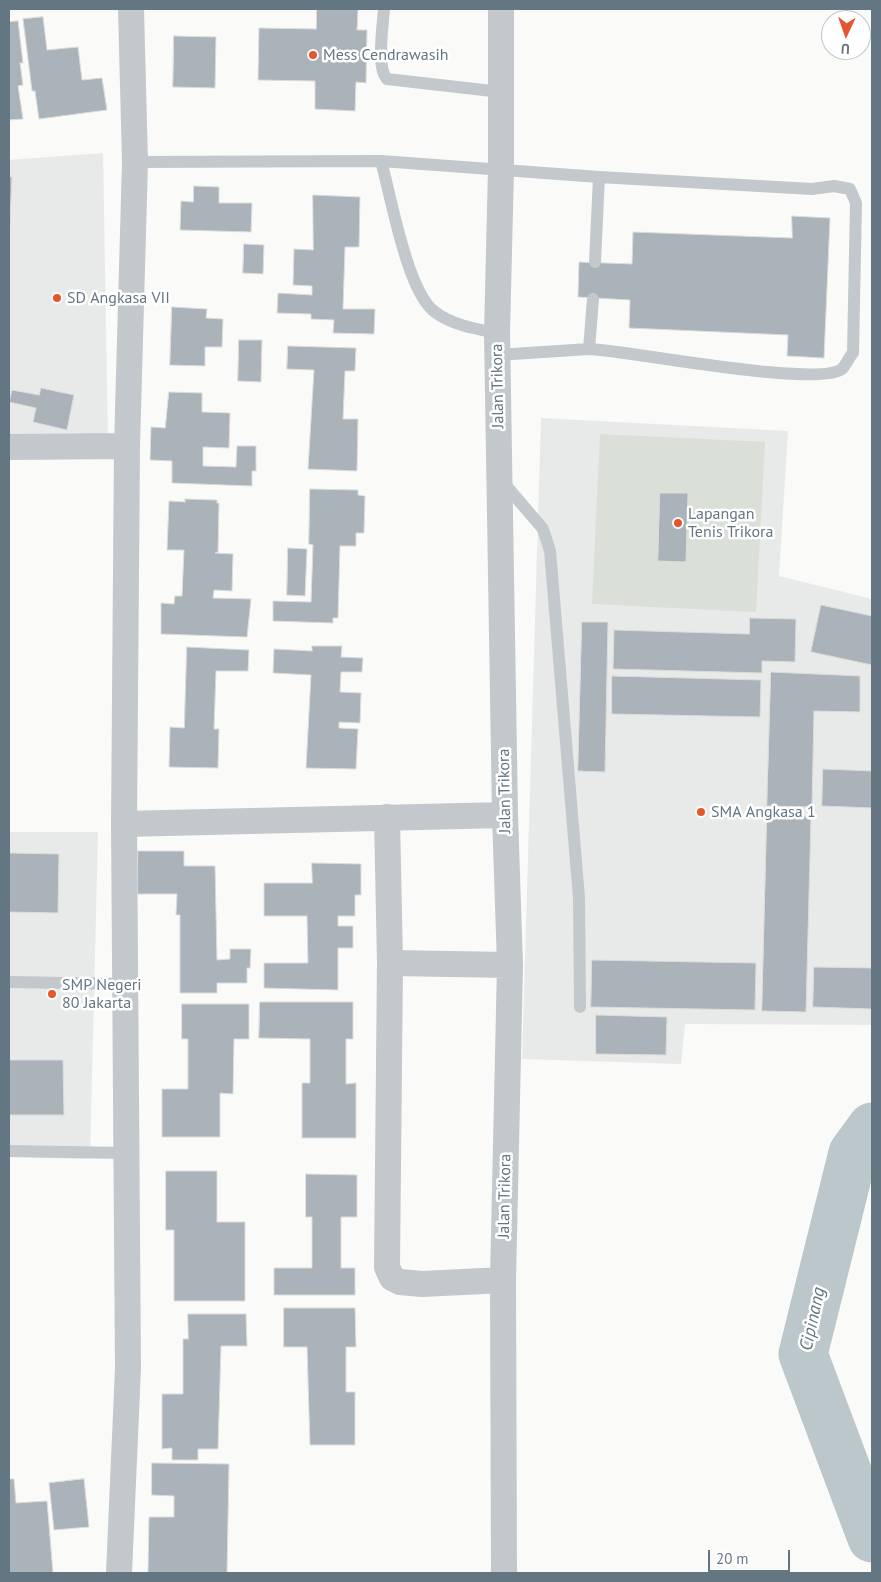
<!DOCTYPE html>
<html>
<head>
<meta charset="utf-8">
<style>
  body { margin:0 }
  #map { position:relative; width:881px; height:1582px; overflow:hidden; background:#fafaf8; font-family:"PT Sans",sans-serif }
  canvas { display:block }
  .frame { position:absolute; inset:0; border:10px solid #657683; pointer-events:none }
  .north { position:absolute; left:821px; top:10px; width:50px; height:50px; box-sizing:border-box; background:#fff; border:1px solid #c1c8cd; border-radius:50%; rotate:183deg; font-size:14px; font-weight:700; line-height:20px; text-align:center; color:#657683 }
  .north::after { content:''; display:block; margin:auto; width:18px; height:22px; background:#e4572e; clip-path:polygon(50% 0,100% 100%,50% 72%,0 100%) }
  .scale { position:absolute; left:708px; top:1550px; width:82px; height:22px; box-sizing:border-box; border:2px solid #657683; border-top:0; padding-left:6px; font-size:15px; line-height:18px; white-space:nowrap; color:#657683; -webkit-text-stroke:4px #fff; paint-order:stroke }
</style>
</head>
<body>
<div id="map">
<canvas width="881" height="1582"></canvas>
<div class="frame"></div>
<div class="north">U</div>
<div class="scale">20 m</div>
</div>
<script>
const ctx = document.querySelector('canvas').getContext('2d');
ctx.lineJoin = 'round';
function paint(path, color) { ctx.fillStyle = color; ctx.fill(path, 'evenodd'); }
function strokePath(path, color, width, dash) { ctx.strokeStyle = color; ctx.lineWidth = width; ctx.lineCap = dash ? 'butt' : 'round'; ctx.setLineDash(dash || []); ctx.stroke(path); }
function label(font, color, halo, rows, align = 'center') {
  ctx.font = font + ' "PT Sans",sans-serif'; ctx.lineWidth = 5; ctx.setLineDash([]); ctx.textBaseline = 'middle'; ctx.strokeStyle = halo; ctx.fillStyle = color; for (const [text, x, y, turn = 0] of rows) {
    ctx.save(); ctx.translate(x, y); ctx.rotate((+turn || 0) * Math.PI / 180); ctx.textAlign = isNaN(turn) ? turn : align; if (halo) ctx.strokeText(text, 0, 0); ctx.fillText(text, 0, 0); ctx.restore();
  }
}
const built = new Path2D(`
  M103,153L108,440L9,437V160Z
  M541,418L788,431L779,576L872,599V1025L685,1024L681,1064L522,1059Z
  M9,832H98L90,1159L9,1157Z`);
const green = new Path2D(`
  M600,434L765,442L756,612L592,604Z`);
const river = new Path2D(`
  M872,1127L853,1153L803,1354L872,1538`);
const building = new Path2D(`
  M317,9H358L357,30H367L366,83L356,82L355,111L315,109V81L258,80L259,28L316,29Z
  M43,17L47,50L78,47L82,80L102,78L107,110L39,119L35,91H32L23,19Z
  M18,21L23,63H20L23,85L18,86L23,119L9,120V22Z
  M174,36L216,37L215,88L173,87Z
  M9,177H12L9,243Z
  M194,186L219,187V203H252L251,232L180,230L181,201L193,202Z
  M313,195L360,197L359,247H345L343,309H375L374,334L333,333L334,320L311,319V314L277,313L278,293L312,295V286L293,285L294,249L313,250Z
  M792,216L830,218L824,358L787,356L788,335L629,328L630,300L578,297L579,262L632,264L633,232L792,238Z
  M244,244L264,245L263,274L243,273Z
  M172,307L207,309L206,318L223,319L222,347H205V366L170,365Z
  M239,340H262L261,382L238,381Z
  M288,346L356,348L355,371H345L343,419H358L357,471L308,469L314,370L287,369Z
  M41,388L74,395L67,430L33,422L36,408L9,402L12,390L39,395Z
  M169,392L202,393V412L230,413L229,448L203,447V466L236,467L237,446H256V471H252V486L172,483V461L150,460L151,427L165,428Z
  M310,489L358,490V495L365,496L364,533H356V546H340L338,618H333V623L273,621V601L311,602L313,545L309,544Z
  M660,493H688L686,562L658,561Z
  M185,499L217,500V503H219L218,552L215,553L233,554L232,591L214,590L213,598L251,599L247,637L161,634V603L174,604L175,596H182L184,550H167L169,501L185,502Z
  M288,548L307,549L305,596L287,595Z
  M821,605L872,616V665L811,652Z
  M750,618L796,619L795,662L762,661V673L613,669L614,630L749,634Z
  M582,622H608L605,772L578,771Z
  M312,646H342L341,657L363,658L362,672H341L340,692L361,693L360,723L339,722V728L358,729L356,769L306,768L311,675L273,673L274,649L312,651Z
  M187,647L249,650L248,671H216L214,729H219L218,768L169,767L170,727L184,728Z
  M771,672L860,676V712L814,711L812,807L767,806Z
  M612,676L761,680L760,717L612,714Z
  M823,769L872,771V808L822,806Z
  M767,815L811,817L806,1012L762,1011Z
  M138,851H184V866H215L217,960L230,959V949H251L250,968H247V983H217V993H180V915H176L177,894H138Z
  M9,853L59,854L58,913L9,912Z
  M312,863L361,864V895H355V916H338V926H353V948H338V990L264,988V963H308L307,916H264V883H312Z
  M592,960L756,963L755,1010L591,1007Z
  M814,967L872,968V1009L813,1007Z
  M260,1002H353V1039H346V1084L356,1083V1138H302V1083H310V1039L259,1038Z
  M182,1004H249V1039H234L233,1094L220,1093V1137H162V1089H188V1039H182Z
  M596,1015L667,1017L666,1055L596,1054Z
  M9,1060H63L64,1115H9Z
  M166,1171H217V1222H245V1301H174V1230H166Z
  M306,1174L357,1175V1217H341V1268H355V1295H274V1268H312V1217H306Z
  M284,1308H355L356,1347H346V1392H355V1445H310L307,1347H284Z
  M188,1314H246L247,1346H221L218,1449H198V1460H172V1448L162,1449V1394H183V1339H188Z
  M152,1463L229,1464L227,1573H148L149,1517H174V1496L152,1495Z
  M9,1479H14L16,1503L47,1501L53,1573H9Z
  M84,1479L89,1527L54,1530L49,1483Z`);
const service = new Path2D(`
  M384,9C383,25 376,68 387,79L501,92
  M381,161C391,196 407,292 435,312C452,325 476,329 497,333
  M135,162L381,161L599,177L812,189L834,186L850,189L856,203L853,353C849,357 846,365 842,369C817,388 632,351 589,349L593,299
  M595,262L599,177
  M497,355L589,349
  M503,482L543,529L550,551L579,898L580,1007
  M9,982L126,984
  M9,1151L127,1153`);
const minor = new Path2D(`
  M501,9V169L497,333L505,815L510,965L503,1280L504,1573
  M9,447L127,446
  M387,817L390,963L387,1267L392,1278L400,1282L422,1284L503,1280
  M124,824L505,815
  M390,963L510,965
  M119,1573L128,1368L124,824L127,446L135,162L131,9`);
const markers = [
  [313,55,5,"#e4572e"],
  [57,298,5,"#e4572e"],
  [678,523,5,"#e4572e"],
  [701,812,5,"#e4572e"],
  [52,994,5,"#e4572e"]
];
const poiNames = [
  ["Mess Cendrawasih",323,55],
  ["SD Angkasa VII",67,298],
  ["Lapangan",688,514],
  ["Tenis Trikora",688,532],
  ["SMA Angkasa 1",711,812],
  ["SMP Negeri",62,985],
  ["80 Jakarta",62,1003]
];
const streetNames = [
  ["Jalan Trikora",498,386,-91],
  ["Jalan Trikora",505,791,-91],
  ["Jalan Trikora",505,1196,-89]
];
const waterNames = [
  ["Cipinang",813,1319,-78]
];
paint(built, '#e8e9e9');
paint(green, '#dadfd7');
strokePath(river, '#bbc7cb', 49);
paint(building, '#aab3b9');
strokePath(building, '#dcdcda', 1);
strokePath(service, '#c3c8cc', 12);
strokePath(minor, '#c3c8cc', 26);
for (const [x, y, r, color] of markers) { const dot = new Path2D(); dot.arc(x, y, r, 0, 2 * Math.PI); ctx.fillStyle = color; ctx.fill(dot); strokePath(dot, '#fff', 2); }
label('16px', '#657683', '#fff', poiNames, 'left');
label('16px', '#657683', '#fff', streetNames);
label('italic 18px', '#60757c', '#fff', waterNames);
</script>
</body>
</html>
